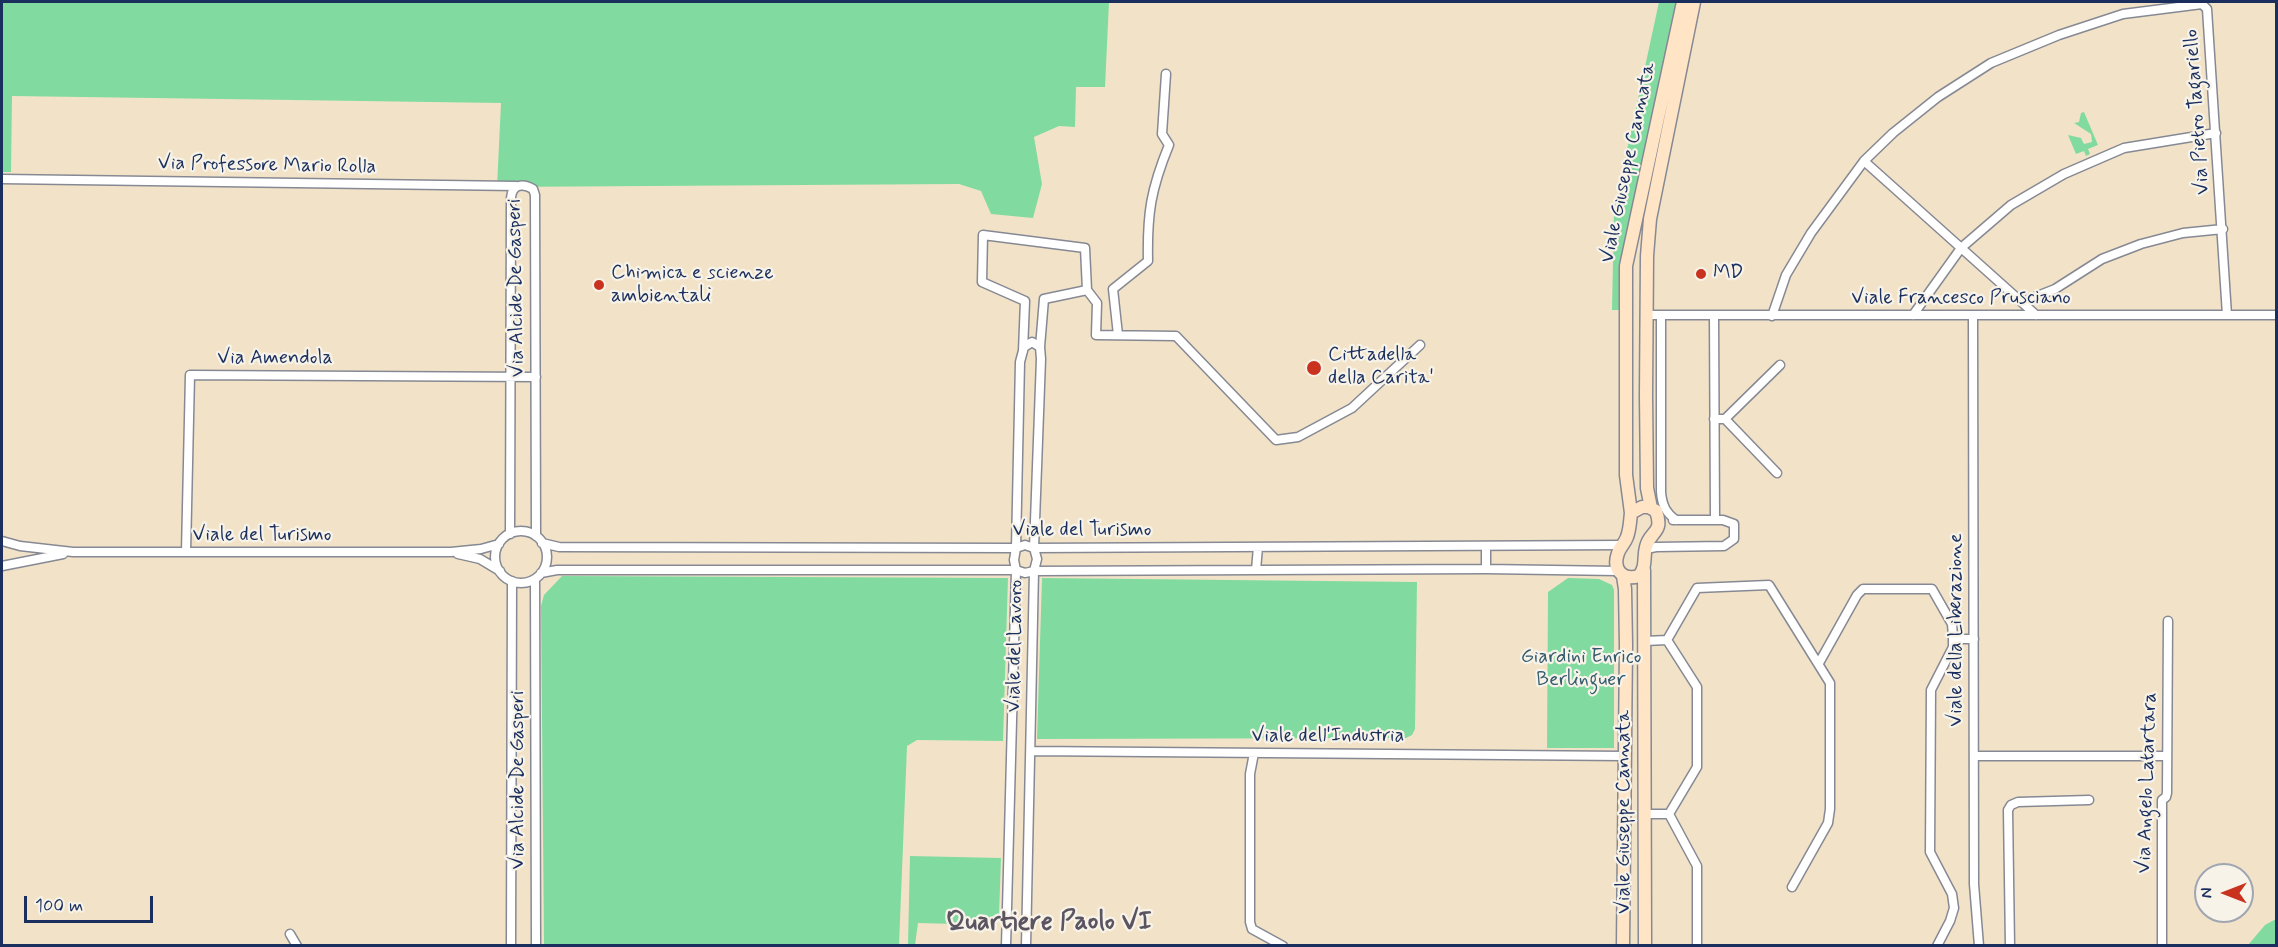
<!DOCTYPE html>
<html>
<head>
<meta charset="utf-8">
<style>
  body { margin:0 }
  #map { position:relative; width:2278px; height:947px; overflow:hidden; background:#f2e3c8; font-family:Mynerve,sans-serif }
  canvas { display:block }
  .frame { position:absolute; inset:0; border:3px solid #1b2f5e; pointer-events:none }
  .north { position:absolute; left:2194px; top:863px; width:60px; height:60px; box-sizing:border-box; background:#f7f3e8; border:2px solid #9fa5b1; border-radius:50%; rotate:270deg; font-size:16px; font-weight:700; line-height:24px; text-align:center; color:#1b2f5e }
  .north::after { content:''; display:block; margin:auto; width:21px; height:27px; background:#c8321e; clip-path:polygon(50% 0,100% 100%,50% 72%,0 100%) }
  .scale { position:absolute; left:24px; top:896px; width:129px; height:27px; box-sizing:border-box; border:3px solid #1b2f5e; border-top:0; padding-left:8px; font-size:18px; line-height:21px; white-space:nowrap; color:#1b2f5e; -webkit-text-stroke:4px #f7f3e8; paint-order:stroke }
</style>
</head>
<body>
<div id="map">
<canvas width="2278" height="947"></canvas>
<div class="frame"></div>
<div class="north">N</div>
<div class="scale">100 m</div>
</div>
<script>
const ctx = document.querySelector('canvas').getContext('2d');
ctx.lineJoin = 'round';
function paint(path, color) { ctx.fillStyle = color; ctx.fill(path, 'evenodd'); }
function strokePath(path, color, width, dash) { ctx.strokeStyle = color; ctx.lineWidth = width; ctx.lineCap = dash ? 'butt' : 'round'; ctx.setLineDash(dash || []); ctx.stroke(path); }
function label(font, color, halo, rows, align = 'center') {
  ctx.font = font + ' Mynerve,sans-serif'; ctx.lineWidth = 4.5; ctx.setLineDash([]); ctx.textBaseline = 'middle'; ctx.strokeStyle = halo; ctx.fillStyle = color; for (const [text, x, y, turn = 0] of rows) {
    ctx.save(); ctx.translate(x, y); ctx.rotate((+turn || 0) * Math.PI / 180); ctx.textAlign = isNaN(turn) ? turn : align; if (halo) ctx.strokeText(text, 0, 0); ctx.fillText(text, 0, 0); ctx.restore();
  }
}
const green = new Path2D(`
  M2,2H1109L1105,87H1076L1075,127L1059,126L1034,137L1042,184L1033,218L991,214L981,191L959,184L497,187L501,103L12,96L11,172H2Z
  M1659,2H1679L1622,310H1612L1614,210Z
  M2084,112L2098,145L2088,149L2090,154L2086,156L2084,151L2076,154L2068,135L2081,138L2084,144L2092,142L2091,134L2074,123L2079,122L2081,113Z
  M562,576L1008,578L1003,741L917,740L907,746L899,945H544L541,606L544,595Z
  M1042,578L1417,582L1415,729L1412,735L1406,738L1037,739Z
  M1568,578L1599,579L1612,585L1614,590V748H1547L1548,592Z
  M910,856L1001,858L999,916L992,925L918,923L915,945H908Z
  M2276,919V945H2248L2265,925Z`);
const street = new Path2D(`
  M1864,161L2036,315
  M2,179L516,186
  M1087,290L1097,303L1096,335L1176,336L1276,440L1298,437L1352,408L1420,345
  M2022,302L2055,289L2102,259L2141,244L2183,233L2223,229
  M1646,315H2276
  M1661,315V492C1662,505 1666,513 1676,520
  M1714,315L1715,520
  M1913,315L1961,248L2011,205L2064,174L2124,148L2216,133
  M1973,315L1974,884L1979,946
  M1772,316L1786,275L1811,233L1864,161L1893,133L1938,97L1991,63L2059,35L2123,14L2202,4L2207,9L2227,315
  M1118,335L1113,289L1148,261C1147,213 1151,189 1169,145L1162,134L1166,74
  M1023,351L1025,301L982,282L983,235L1085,248L1087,290L1044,299L1040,347
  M1714,419H1725L1780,365
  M1725,419L1777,473
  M495 557a26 26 0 1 1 52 0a26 26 0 1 1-52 0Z
  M510,534L511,198C512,184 523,183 533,189L535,195L536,536
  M2,541L20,546L73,552H451L481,549L499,544
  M542,543L559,547L1016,548L1025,545L1034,548L1623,545
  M1486,546V569
  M1646,549L1656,547L1724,546L1734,539V524L1723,520H1673
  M186,552L190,375L536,377
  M458,554L480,559L500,571
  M2,566L63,554
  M1256,570L1258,547
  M541,573L557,570H1016L1025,573L1034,571L1486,569L1618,571
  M535,579L536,946
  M1953,639H1974
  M1645,641L1667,640
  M1819,663L1857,595L1863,589H1932L1952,624L1953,636V647L1931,690L1930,852L1952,894L1954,908L1950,921L1937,946
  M1031,751L1624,756
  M1254,753L1250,774V922L1252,929L1283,946
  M1974,756H2167
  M1644,814H1669
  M1669,814L1697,767V687L1667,640L1697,588L1769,585L1830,683V809L1828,823L1792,887
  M1669,814L1697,866V946
  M290,934L297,946
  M511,946L512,581
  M1006,946L1016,570L1014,560L1016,548L1020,362L1024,347L1032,342L1040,347L1041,359L1034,548L1037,559L1034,571L1026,946
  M2010,946L2008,810L2011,805L2018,802L2089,800
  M2162,946V800L2166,797L2167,793L2168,621`);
const secondary = new Path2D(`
  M1642,507H1649L1656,511C1664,534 1650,530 1646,547C1643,558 1647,566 1639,576C1623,581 1612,570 1618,553C1620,547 1625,543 1627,537C1630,529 1630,521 1631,513Z
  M1651,508L1647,488L1646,395L1647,256L1650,219L1694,2
  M1631,513L1626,475V266L1683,2
  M1644,570L1645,946
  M1623,946L1626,645L1625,589L1623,576`);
const markers = [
  [1701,274,6,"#c8321e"],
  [599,285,6,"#c8321e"],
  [1314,368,8,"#c8321e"]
];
const streetNames = [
  ["Via Pietro Tagariello",2198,112,-94],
  ["Viale Giuseppe Cannata",1629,163,-78],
  ["Via Professore Mario Rolla",267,166,1],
  ["Via Alcide De Gasperi",517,288,-91],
  ["Viale Francesco Prusciano",1961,299],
  ["Via Amendola",275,359],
  ["Viale del Turismo",1082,531],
  ["Viale del Turismo",262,536],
  ["Viale della Liberazione",1957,630,-90],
  ["Viale del Lavoro",1016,646,-89],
  ["Viale dell'Industria",1328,737],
  ["Via Alcide De Gasperi",519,780,-90],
  ["Via Angelo Latartara",2148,783,-88],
  ["Viale Giuseppe Cannata",1625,812,-90]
];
const poiNames = [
  ["Chimica e scienze",611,274],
  ["ambientali",611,297],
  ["MD",1713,274],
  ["Cittadella",1328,356],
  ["della Carita'",1328,379]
];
const parkNames = [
  ["Giardini Enrico",1581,658],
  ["Berlinguer",1581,681]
];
const districtNames = [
  ["Quartiere Paolo VI",1049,924]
];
paint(green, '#81dba0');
strokePath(street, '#868993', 11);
strokePath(secondary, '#868993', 15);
strokePath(street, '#fff', 8);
strokePath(secondary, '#ffe4c6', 12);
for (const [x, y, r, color] of markers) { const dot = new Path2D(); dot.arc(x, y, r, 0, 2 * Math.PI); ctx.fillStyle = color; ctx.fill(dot); strokePath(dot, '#f7f3e8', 2); }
label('20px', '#1b2f5e', '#f7f3e8', streetNames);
label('20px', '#1b2f5e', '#f7f3e8', poiNames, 'left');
label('20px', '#345a6e', '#f7f3e8', parkNames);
label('bold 26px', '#5b5461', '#f7f3e8', districtNames);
</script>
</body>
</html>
